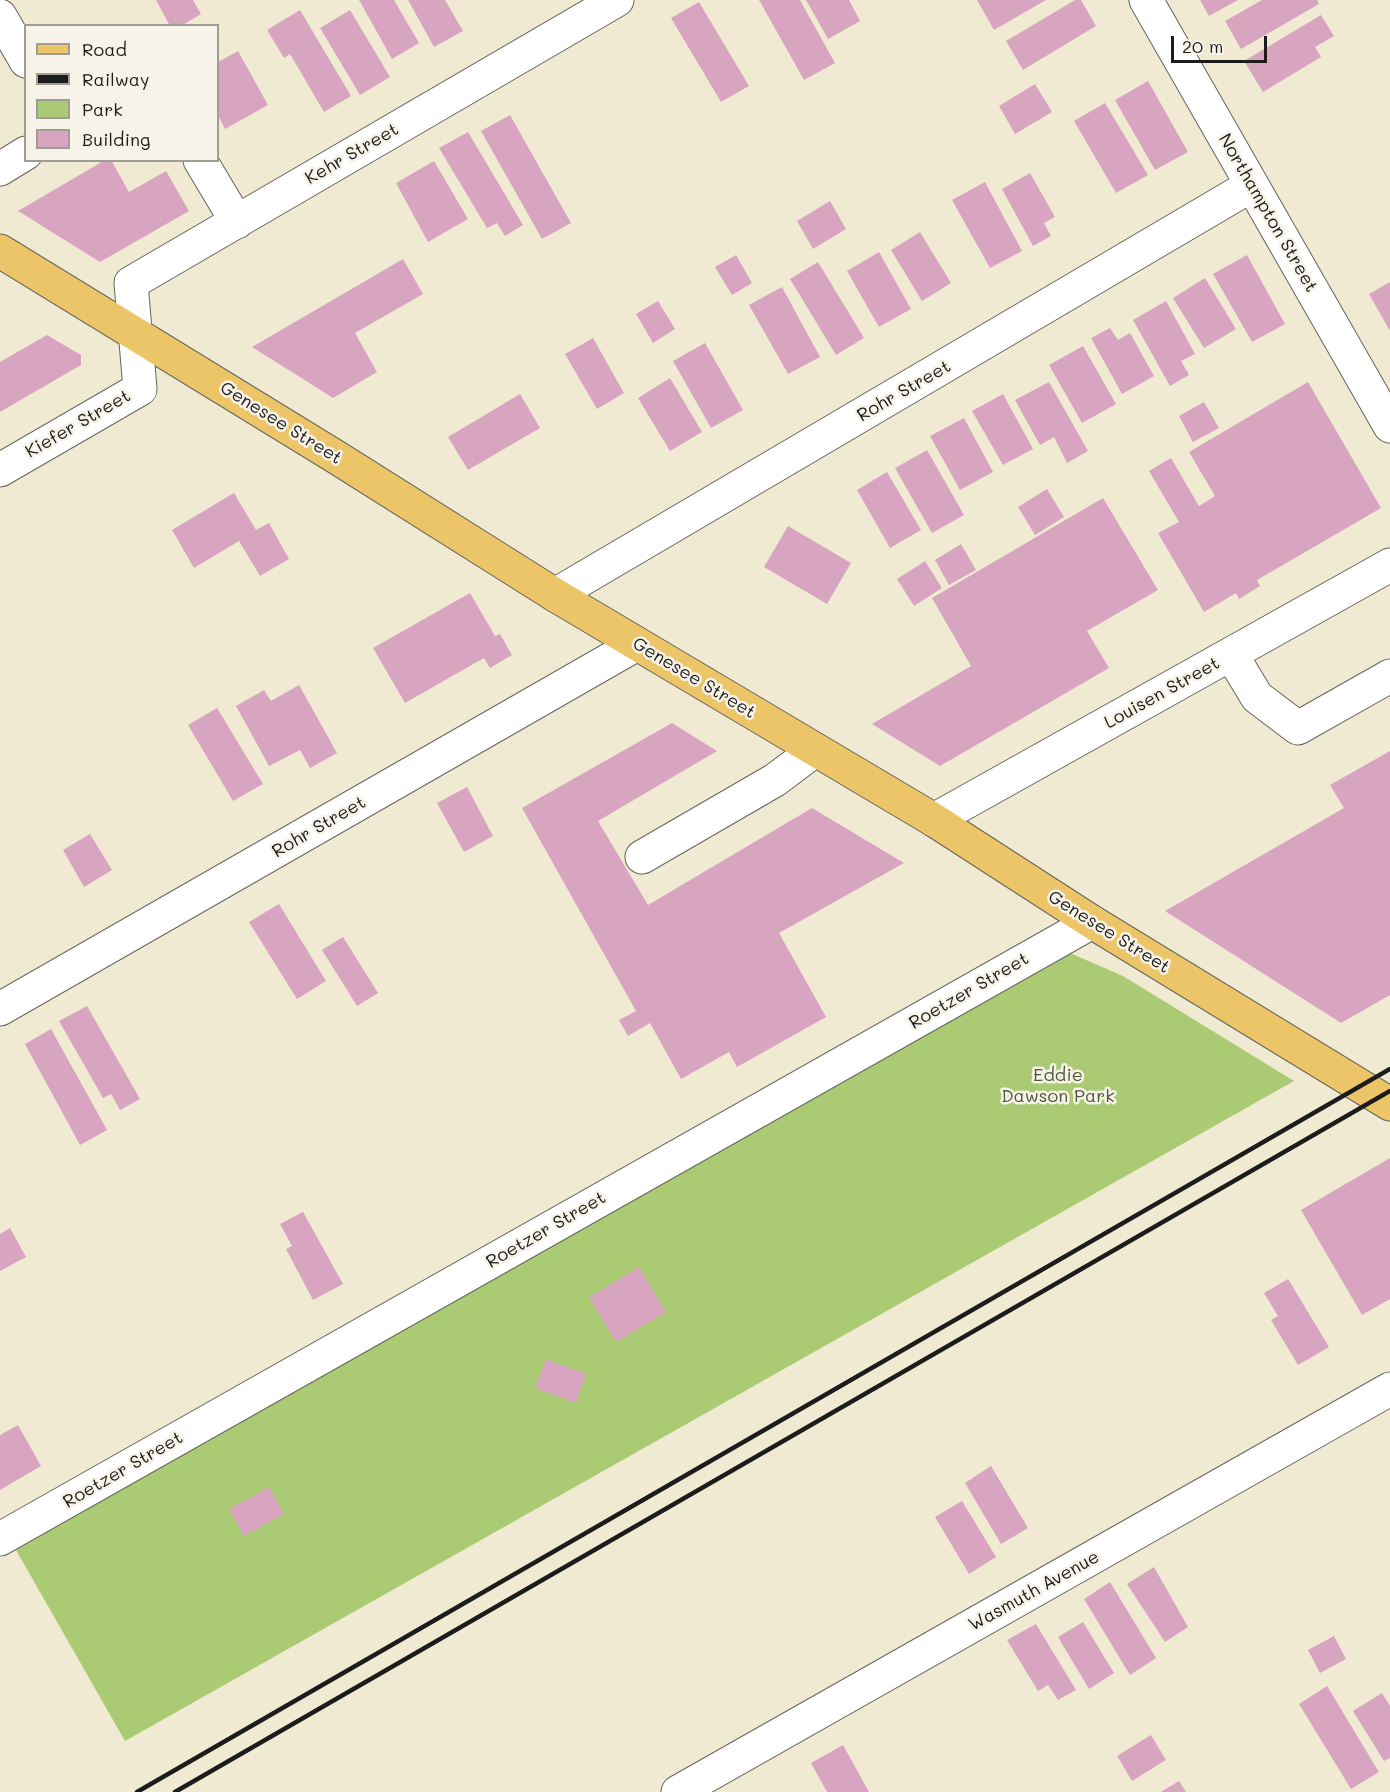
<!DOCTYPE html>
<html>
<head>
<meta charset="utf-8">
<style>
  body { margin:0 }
  #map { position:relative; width:1390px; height:1792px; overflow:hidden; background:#f0ead3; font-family:Mali,sans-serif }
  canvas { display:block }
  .legend { position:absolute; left:24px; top:24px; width:195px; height:138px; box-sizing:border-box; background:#f7f3e8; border:2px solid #9f9d96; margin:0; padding:8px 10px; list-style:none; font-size:18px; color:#1c1c1c }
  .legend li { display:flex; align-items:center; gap:12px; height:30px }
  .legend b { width:30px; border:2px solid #9f9d96 }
  .scale { position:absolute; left:1171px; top:36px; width:96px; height:27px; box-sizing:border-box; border:3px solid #1c1c1c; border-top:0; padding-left:8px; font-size:18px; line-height:21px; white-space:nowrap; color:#1c1c1c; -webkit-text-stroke:4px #f7f3e8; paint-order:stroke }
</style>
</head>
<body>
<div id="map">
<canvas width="1390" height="1792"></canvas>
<ul class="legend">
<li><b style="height:8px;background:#edc569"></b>Road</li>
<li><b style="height:8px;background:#1c1c1c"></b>Railway</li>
<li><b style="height:16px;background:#aacb73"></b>Park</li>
<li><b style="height:16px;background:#d8a5c0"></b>Building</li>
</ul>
<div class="scale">20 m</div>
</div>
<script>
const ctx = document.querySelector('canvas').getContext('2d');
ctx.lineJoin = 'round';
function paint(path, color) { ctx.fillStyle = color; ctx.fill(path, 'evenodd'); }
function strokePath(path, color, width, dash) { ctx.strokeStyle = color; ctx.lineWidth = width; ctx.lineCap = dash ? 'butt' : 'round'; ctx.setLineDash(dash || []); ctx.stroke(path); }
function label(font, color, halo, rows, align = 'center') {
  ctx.font = font + ' Mali,sans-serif'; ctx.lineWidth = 5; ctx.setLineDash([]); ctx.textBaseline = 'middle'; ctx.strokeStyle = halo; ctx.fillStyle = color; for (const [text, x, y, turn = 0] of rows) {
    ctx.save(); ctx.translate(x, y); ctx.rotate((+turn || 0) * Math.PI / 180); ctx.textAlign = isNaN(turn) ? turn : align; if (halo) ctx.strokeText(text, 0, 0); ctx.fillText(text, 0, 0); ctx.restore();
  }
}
const green = new Path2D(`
  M1070,953L1123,976L1294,1081L125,1741L16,1550L1059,956Z`);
const building = new Path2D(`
  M156,0H193L201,14L181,26H170Z
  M359,0H394L419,43L392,59Z
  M408,0H445L463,31L434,47Z
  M759,0H800L835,63L804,80Z
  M806,0H849L860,21L828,39Z
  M977,0H1046L994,30Z
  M1075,0H1081L1096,26L1023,70L1006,41Z
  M1200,0H1238L1209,16Z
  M1262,0H1317L1319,4L1241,49L1225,21Z
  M699,2L749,86L721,102L671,18Z
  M300,10L351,96L324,112L290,54L284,58L267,30Z
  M350,10L390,77L360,95L320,28Z
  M1321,15L1334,36L1315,47L1321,57L1263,92L1244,61Z
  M238,51L268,105L225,129L218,115V62Z
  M1148,81L1188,152L1155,170L1115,100Z
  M1035,84L1052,112L1015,134L999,106Z
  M1105,103L1148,175L1116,193L1074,121Z
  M510,115L571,223L542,239L481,131Z
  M468,132L523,225L505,236L497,223L487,228L439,148Z
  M105,160H111L129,192L166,171L189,211L100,262L18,211Z
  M434,161L468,219L428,242L396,183Z
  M1030,173L1055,217L1044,223L1051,236L1033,246L1002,189Z
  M985,182L1022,251L990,268L952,200Z
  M830,201L846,229L813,249L797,221Z
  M920,232L951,283L922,301L891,250Z
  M879,252L911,309L879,327L847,271Z
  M736,255L752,283L732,295L715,267Z
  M1247,255L1285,324L1252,342L1213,274Z
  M403,259L423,294L355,333L377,372L333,398L252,347Z
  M818,262L864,338L836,355L790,279Z
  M1205,278L1236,329L1204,348L1173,298Z
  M1390,282V331L1369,294Z
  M782,287L820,357L788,374L749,305Z
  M658,301L675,329L653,343L636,314Z
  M1166,301L1195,354L1181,361L1189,375L1170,386L1133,320Z
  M1110,328L1118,340L1130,333L1154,376L1122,394L1091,338Z
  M47,335L81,355V365L0,412V362Z
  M593,338L624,393L597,409L565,354Z
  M705,343L743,410L711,428L673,361Z
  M1083,346L1116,404L1082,423L1049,365Z
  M670,378L702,432L670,451L638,398Z
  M1049,382L1088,451L1067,463L1054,437L1040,445L1015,400Z
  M1308,382L1381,508L1257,580L1260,586L1239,599L1236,593L1204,612L1158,533L1179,522L1149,471L1171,458L1199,506L1215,496L1189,452Z
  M520,394L540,428L468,470L448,437Z
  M1003,394L1033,449L1003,465L972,411Z
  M1204,402L1219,428L1193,442L1179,416Z
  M964,418L993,472L960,490L930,436Z
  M927,450L964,515L932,533L895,468Z
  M887,472L921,530L890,548L857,490Z
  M1047,489L1064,517L1035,535L1018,507Z
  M234,493L256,530L269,523L289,559L260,576L239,541L194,568L172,530Z
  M1103,498L1158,590L1087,631L1109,668L940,766L872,724L971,666L932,598Z
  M788,526L851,563L827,604L764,567Z
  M961,544L976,570L949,585L935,560Z
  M925,561L942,588L914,606L897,579Z
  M470,593L495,636L500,634L512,655L490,668L484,658L405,703L373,648Z
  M299,685L337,753L310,768L300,750L269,766L236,706L264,690L271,701Z
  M217,708L263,784L233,801L188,725Z
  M672,723L717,751L598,821L648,905L812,808L904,863L779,933L826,1017L737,1067L729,1052L681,1079L650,1023L628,1036L619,1020L636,1011L522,808Z
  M1390,751V995L1341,1023L1165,911L1344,808L1330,785Z
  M467,787L493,836L464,852L437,803Z
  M90,834L112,870L84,887L63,850Z
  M279,904L326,981L297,999L249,922Z
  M343,937L378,993L357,1006L322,950Z
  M87,1006L140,1099L120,1110L111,1094L103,1098L59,1021Z
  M51,1029L107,1130L80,1145L25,1044Z
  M1390,1158V1299L1362,1315L1301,1210Z
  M303,1212L343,1284L313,1300L286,1249L292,1246L280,1224Z
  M10,1228L26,1257L0,1271V1234Z
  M639,1267L666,1312L616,1342L589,1297Z
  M1288,1279L1329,1347L1298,1365L1271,1320L1278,1316L1264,1293Z
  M546,1359L586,1374L576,1403L535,1388Z
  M18,1425L41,1466L0,1490V1435Z
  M991,1466L1028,1528L1001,1544L965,1483Z
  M269,1487L284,1514L244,1536L229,1509Z
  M962,1501L996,1557L969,1574L935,1517Z
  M1154,1567L1188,1627L1165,1642L1127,1584Z
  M1110,1582L1156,1658L1130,1675L1084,1599Z
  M1083,1622L1114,1673L1089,1689L1058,1637Z
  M1036,1624L1076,1690L1058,1700L1048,1685L1038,1691L1007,1640Z
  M1334,1636L1346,1659L1320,1673L1308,1650Z
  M1327,1686L1379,1772L1351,1789L1299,1704Z
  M1382,1693L1390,1706V1758L1384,1761L1353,1711Z
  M1151,1735L1166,1760L1132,1781L1117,1756Z
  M843,1745L869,1792H827L811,1763Z
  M1179,1781L1186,1792H1161Z`);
const minor = new Path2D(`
  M1146,0L1390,426
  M0,16L26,61
  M200,160L237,222
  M0,169L26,153
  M0,470L140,389L131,283L617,0
  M555,595L1252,185
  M1231,654L1257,697L1298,728L1390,676
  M934,820L1390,565
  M642,857L775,780L815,750
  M0,1009L637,644
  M0,1539L1092,922
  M678,1792L1390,1389`);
const major = new Path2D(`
  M0,251L336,457L555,595L934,820L1092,922L1390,1104`);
const rail = new Path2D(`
  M137,1792L1390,1069
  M175,1792L1390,1091`);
const streetNames = [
  ["Kehr Street",352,154,-30],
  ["Northampton Street",1268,213,60],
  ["Rohr Street",904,391,-30],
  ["Genesee Street",281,423,32],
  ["Kiefer Street",78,424,-30],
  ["Genesee Street",694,678,31],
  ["Louisen Street",1162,693,-29],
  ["Rohr Street",319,827,-30],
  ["Genesee Street",1109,932,32],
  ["Roetzer Street",969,991,-30],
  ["Roetzer Street",546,1230,-30],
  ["Roetzer Street",123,1470,-30],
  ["Wasmuth Avenue",1034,1591,-29]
];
const parkNames = [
  ["Eddie",1058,1075],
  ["Dawson Park",1058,1096]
];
paint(green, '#aacb73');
paint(building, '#d8a5c0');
strokePath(minor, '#66645c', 35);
strokePath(major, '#66645c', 35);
strokePath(minor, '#fff', 33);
strokePath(major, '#edc569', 33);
strokePath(rail, '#1c1c1c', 4.5);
label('18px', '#1c1c1c', '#f7f3e8', streetNames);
label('18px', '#4e593a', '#f7f3e8', parkNames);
</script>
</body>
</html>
